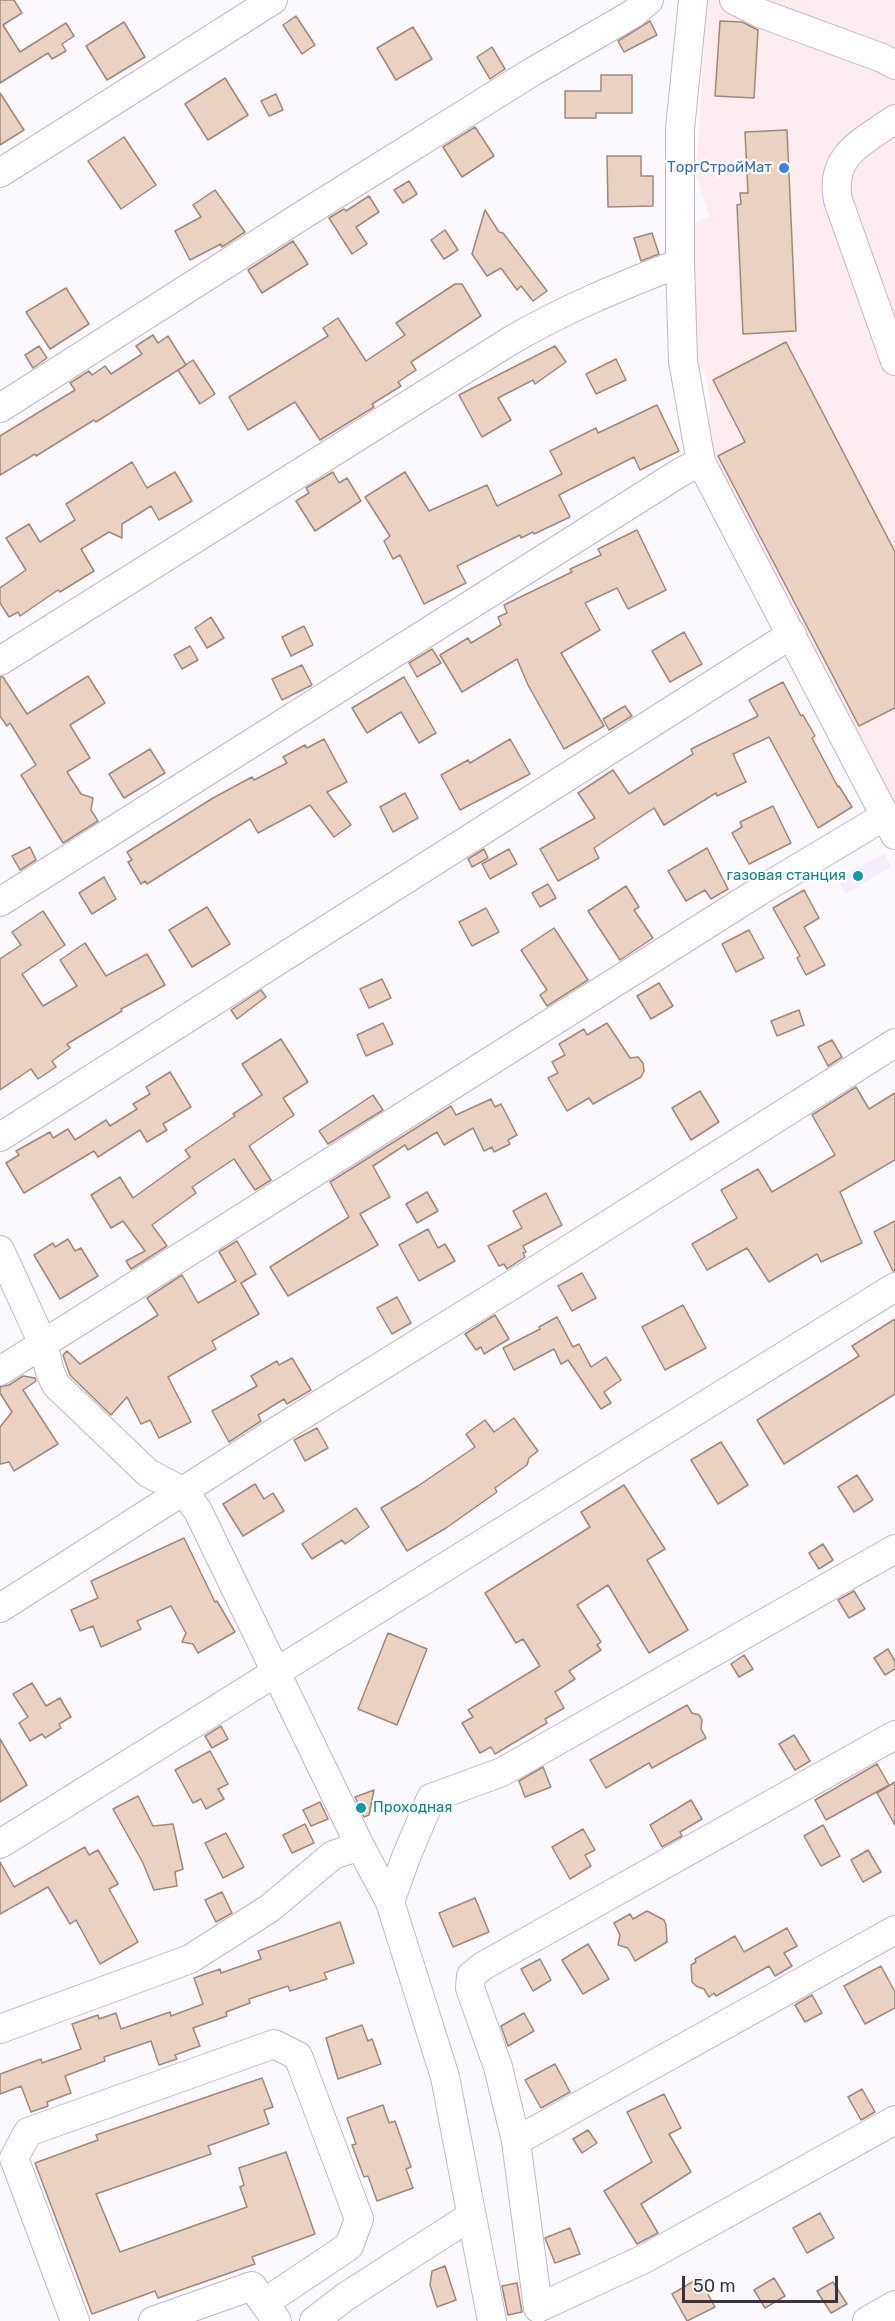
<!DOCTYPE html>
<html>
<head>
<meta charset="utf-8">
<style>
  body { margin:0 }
  #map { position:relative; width:895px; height:2321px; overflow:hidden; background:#fcf9fe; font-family:Rubik,sans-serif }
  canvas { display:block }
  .scale { position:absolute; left:682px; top:2276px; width:156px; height:27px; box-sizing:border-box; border:3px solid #39353e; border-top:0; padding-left:8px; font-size:18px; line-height:21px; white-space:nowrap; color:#39353e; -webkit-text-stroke:4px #fff; paint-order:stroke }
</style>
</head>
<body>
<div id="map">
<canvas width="895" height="2321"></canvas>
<div class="scale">50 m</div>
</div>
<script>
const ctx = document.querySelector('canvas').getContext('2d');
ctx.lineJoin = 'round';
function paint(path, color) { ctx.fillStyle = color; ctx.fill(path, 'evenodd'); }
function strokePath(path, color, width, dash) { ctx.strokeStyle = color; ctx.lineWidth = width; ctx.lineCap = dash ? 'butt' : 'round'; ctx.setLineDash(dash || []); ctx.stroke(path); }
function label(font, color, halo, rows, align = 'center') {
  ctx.font = font + ' Rubik,sans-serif'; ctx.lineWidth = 4.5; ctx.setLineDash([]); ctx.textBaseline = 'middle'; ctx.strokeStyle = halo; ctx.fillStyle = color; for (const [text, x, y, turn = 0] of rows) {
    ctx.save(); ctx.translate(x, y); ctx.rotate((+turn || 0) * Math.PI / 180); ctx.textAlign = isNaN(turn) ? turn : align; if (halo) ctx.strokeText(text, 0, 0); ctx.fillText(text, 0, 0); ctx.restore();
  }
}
const commercial = new Path2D(`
  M707,0H895V816L712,468L704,431L711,406L704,368H699L691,299L693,223L710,217L696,175Z`);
const built = new Path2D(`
  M884,854L891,867L845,894L838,878Z`);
const building = new Path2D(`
  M0,0H14L22,13L3,25L20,52L66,23L74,36L62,44L66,51L52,59L48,53L0,83Z
  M296,16L315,45L302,54L283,25Z
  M650,21L657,35L624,52L618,41Z
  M720,21L742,22L758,30L754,98L715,96Z
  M124,22L145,57L107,80L86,46Z
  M413,27L432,59L396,80L377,48Z
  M492,47L505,69L490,79L477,57Z
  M601,75H632V113H596V118H565V91H601Z
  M225,78L248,115L208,140L185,104Z
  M0,93L24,130L0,145Z
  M276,94L283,110L269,116L261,101Z
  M475,127L494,156L462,177L443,147Z
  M787,130L796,331L743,334L737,205L741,204L740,193H748L745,132Z
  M124,137L156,185L121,209L88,161Z
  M607,156H641V176H653V206L608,207Z
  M409,181L417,194L403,203L394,190Z
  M215,190L245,232L222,247L221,244L190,260L175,231L201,217L193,205Z
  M369,196L379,212L356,227L367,244L352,254L329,218L344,209L346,211Z
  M485,210L499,232L503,233L547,291L533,301L521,286L517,290L501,268L487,276L472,254Z
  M445,230L458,250L444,259L431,240Z
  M652,233L659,254L641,261L634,238Z
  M293,241L308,264L262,293L248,270Z
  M455,284H462L481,316L411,362L416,370L398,382L401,386L372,404L374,407L320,440L295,402L248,430L229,397L328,336L323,328L338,318L366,361L405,335L396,323Z
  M66,288L89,324L50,349L26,312Z
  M153,335L158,343L168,336L186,365L96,422L94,420L36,456L35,454L0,475V436L75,390L70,383L89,371L92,375L105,366L111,374L142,354L136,346Z
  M786,342L895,552V708L859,726L718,456L745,442L713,380Z
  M39,346L47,358L33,368L25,355Z
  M555,346L566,362L535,384L533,380L498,398L511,420L482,437L459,395Z
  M616,359L626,380L596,394L586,374Z
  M193,360L215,394L200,404L178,370Z
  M657,405L679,451L640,470L634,457L559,495L570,517L534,534L533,532L521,538L520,535L457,566L466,583L424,604L400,555L393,559L384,541L390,536L365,497L405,472L429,511L487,485L497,506L562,474L550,451L596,428L598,433Z
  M132,462L147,488L175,472L192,501L159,520L151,506L122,524V538L109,532L81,549L94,571L60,592L58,590L20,616L18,612L9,617L0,603V588L26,570L6,538L29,524L40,542L75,520L66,504Z
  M333,472L339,483L347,478L361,501L315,531L296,501L309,493L306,488Z
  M637,530L666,590L628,609L617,588L585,603L600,630L561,653L604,726L564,749L528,685L517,659L462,692L440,655L468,638L471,643L501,625L498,617L507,613L504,605L572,572L570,569L601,555L598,549Z
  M211,617L224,638L207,648L195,628Z
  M304,626L313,645L291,656L282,637Z
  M684,632L702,664L670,682L652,651Z
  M190,646L198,660L182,669L174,655Z
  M432,649L441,663L417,677L409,663Z
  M302,665L312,685L282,700L272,679Z
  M88,676L105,703L70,725L90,758L67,772L81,794L93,798L91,810L98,821L63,843L21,775L36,765L10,723L7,726L0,716V677H3L27,714Z
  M404,677L436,733L419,743L401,712L367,733L352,708Z
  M783,682L801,716L803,715L815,736L812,738L838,787L839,786L852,807L818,828L769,737L733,754L746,782L717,796L716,793L664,825L654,808L594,848L599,858L558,881L540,849L595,818L578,793L613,770L629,794L693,754L691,749L758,716L749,700Z
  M625,706L632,716L609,730L603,719Z
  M324,739L347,782L327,792L351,825L334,837L310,805L258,833L250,819L147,884L145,881L141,884L128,862L132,860L127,852L213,798L252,777L254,780L287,763L283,757L305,745L307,748Z
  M510,739L530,774L460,810L441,775L468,760L470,763Z
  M150,749L165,773L124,798L109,774Z
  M405,793L418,818L393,832L380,807Z
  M773,806L791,843L749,864L732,833L742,827L740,822Z
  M30,847L36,860L20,870L12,856Z
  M707,848L728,889L711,899L705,890L686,901L668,871Z
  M484,849L488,858L472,867L468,859Z
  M509,849L517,864L490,879L482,864Z
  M104,877L116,899L92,914L79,893Z
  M548,884L556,898L540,907L532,893Z
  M626,886L639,907L634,910L653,938L620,960L588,911Z
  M804,890L819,918L804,927L825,965L806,975L797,958L800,956L773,908Z
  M207,907L230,944L192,967L169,930Z
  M486,908L499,932L472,946L459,922Z
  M43,911L65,945L22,974L43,1006L77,986L60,960L85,943L106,976L147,954L165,985L121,1009L122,1011L67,1044L70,1048L52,1061L56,1067L38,1079L31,1069L0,1090V959L21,945L12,932Z
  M554,928L588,980L547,1006L540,995L547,990L521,950Z
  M749,930L764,958L736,972L722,944Z
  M382,979L391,998L369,1008L360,989Z
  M659,983L673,1006L651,1019L637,996Z
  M261,990L266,997L237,1019L231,1010Z
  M799,1010L804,1025L777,1036L771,1021Z
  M383,1023L393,1044L366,1056L357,1035Z
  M607,1023L630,1058L638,1057L643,1063L644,1071L641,1077L593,1104L589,1098L567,1111L548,1078L558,1073L552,1062L565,1055L559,1044L584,1029L587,1035Z
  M281,1039L308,1082L283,1098L294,1115L249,1146L271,1180L255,1190L234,1159L192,1187L196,1193L152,1225L167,1246L131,1269L126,1261L145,1251L123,1221L111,1228L91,1195L120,1177L133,1198L190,1157L185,1150L235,1116L233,1114L262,1095L242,1064Z
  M832,1040L842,1057L828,1066L818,1047Z
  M170,1072L191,1107L163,1124L167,1130L147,1142L140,1130L98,1157L94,1151L24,1193L6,1163L19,1155L16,1151L50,1132L53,1138L68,1129L75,1140L106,1120L110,1126L137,1109L133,1104L150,1094L146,1087Z
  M856,1087L869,1109L895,1093V1160L840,1192L862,1243L821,1262L817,1254L769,1282L747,1248L707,1270L692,1244L737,1218L721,1190L758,1169L772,1192L835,1155L812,1115Z
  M700,1091L719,1122L691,1140L672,1108Z
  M373,1095L383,1110L328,1144L319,1131Z
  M491,1099L495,1107L501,1104L517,1135L508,1140L510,1144L494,1152L492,1147L484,1151L473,1128L444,1145L437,1132L408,1150L405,1145L373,1166L390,1197L360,1214L378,1245L288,1296L270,1267L349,1217L330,1182L451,1106L456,1115Z
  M427,1192L438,1211L417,1223L406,1204Z
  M546,1193L562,1225L523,1246L526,1252L523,1253L525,1257L507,1269L504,1264L499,1266L488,1246L522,1228L513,1211Z
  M895,1221V1271H893L874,1232Z
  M428,1229L438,1248L445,1244L455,1261L419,1281L399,1245Z
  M68,1239L75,1251L81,1248L98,1276L60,1299L34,1255L53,1243L55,1247Z
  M237,1241L256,1274L241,1283L259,1314L212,1341L216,1349L168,1377L191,1422L159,1438L150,1420L141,1424L127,1397L111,1415L70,1375L63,1355L67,1351L80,1364L158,1315L147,1298L182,1275L198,1303L236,1281L219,1252Z
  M582,1273L596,1298L572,1311L558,1286Z
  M397,1297L411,1323L392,1334L377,1308Z
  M683,1305L706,1348L665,1370L642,1327Z
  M495,1315L509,1339L484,1354L481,1347L476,1350L465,1334Z
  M557,1317L573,1347L579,1344L591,1367L606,1357L621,1380L604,1392L611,1403L601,1409L568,1360L561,1364L554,1349L514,1370L503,1348L540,1329L539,1327Z
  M895,1319V1394L784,1464L757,1420L859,1356L852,1346Z
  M292,1358L311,1390L287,1404L284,1399L258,1415L261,1421L229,1442L212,1411L257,1386L251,1376L277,1361L279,1365Z
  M23,1376L35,1378L36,1381L23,1390L58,1444L14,1471L9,1462L0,1464V1427L12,1412L0,1393V1387L9,1385Z
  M514,1418L538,1451L529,1458L527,1465L495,1488L497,1492L446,1528L407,1551L381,1508L418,1486L475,1447L466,1434L485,1420L494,1432Z
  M317,1428L328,1448L305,1461L294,1440Z
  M721,1442L748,1485L718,1504L691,1460Z
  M857,1475L873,1500L854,1512L838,1487Z
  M255,1484L264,1499L273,1493L284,1511L243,1536L223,1504Z
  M624,1485L665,1549L647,1560L688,1630L649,1653L608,1585L577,1605L601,1642L597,1645L601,1650L569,1671L575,1679L555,1692L564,1708L545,1719L547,1723L495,1754L491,1747L480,1753L462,1723L473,1717L468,1710L540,1666L523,1639L516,1643L485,1593L590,1527L581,1512Z
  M356,1508L369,1527L345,1544L342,1540L312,1559L302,1544Z
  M184,1538L215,1602L217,1601L235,1632L198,1653L193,1644L182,1642L186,1633L171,1606L137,1621L141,1629L101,1647L93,1626L80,1631L71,1610L98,1598L91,1581Z
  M823,1544L833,1560L819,1569L809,1553Z
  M854,1591L865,1609L849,1618L838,1600Z
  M388,1633L427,1649L397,1725L358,1709Z
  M888,1649L895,1661V1669L885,1675L874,1658Z
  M744,1655L753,1669L739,1677L731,1664Z
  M32,1683L46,1706L60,1698L71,1717L59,1724L61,1728L45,1738L42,1734L30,1741L19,1723L28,1717L13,1694Z
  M687,1705L692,1713L699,1715L702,1720L701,1729L706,1738L652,1768L649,1763L606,1788L590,1760Z
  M221,1726L228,1739L212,1748L205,1736Z
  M794,1735L810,1761L795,1770L779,1744Z
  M0,1739L27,1785L0,1802Z
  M210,1751L228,1784L218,1789L224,1799L206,1809L201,1799L193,1803L175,1770Z
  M877,1764L889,1785L826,1820L815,1800Z
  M543,1767L551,1787L525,1797L519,1781Z
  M895,1782V1825L877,1793Z
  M374,1790L369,1815L364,1817L355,1797Z
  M138,1796L153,1826L173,1824L183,1869L175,1872L177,1886L154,1890L143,1863L113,1809Z
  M691,1800L702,1819L680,1832L682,1836L662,1847L650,1825Z
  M320,1802L328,1819L311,1826L303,1810Z
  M305,1824L314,1843L292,1853L283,1835Z
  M823,1825L840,1856L821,1866L804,1836Z
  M583,1829L595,1850L585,1855L591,1866L570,1879L552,1847Z
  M226,1833L244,1867L223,1878L205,1843Z
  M85,1847L89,1855L98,1850L118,1884L109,1889L138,1942L100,1964L76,1920L70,1924L48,1887L0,1914V1862L14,1887Z
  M868,1850L881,1872L863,1882L851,1860Z
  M222,1892L232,1913L216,1922L205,1900Z
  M475,1898L489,1932L453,1947L439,1913Z
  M647,1911L664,1920L666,1925L667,1942L635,1961L628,1948L618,1945L620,1935L614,1923L630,1914L633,1919Z
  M340,1922L354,1963L324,1973L327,1979L290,1991L288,1986L249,1999L250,2003L226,2012L227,2016L193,2028L200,2046L175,2055L177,2059L159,2065L151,2041L104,2057L105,2061L65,2076L71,2093L47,2102L48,2106L31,2112L21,2086L0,2094V2074L41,2059L42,2063L81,2049L72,2024L98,2015L99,2019L116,2013L121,2029L170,2012L171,2016L203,2004L194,1978L220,1969L221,1973L261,1959L258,1951Z
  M787,1928L797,1946L784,1953L792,1966L775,1976L769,1966L716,1996L714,1993L709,1997L704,1989L696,1986L692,1982L691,1965L696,1962L695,1959L735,1936L744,1952Z
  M588,1944L609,1979L583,1994L562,1960Z
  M540,1959L551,1980L533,1991L521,1969Z
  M881,1966L895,1992V2008L865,2024L844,1986Z
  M812,1995L822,2013L805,2022L795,2005Z
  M524,2013L534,2031L508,2046L501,2026Z
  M362,2025L368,2041L372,2039L381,2064L338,2079L326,2038Z
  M555,2064L570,2092L541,2108L525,2080Z
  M262,2078L273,2107L264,2110L269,2124L208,2146L211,2154L96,2194L120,2252L247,2207L240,2187L244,2185L239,2168L286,2152L315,2234L252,2257L255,2264L158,2298L155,2291L92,2314L35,2163L98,2140L96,2135Z
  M862,2089L875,2112L861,2120L848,2097Z
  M664,2094L681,2128L669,2134L691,2172L641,2204L658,2233L637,2244L604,2191L652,2162L627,2112Z
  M383,2105L389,2123L395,2121L411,2167L406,2169L413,2188L377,2201L368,2176L364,2177L352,2145L356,2144L347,2118Z
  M588,2130L597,2143L582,2153L573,2139Z
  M820,2213L834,2238L807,2253L793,2228Z
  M570,2228L580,2254L555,2263L545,2238Z
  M445,2266L456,2300L437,2307L430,2285L432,2271Z
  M699,2278L715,2307L687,2321L672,2294Z
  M774,2278L785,2296L765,2308L754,2290Z
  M833,2282L847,2304L831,2313L817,2291Z
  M517,2283L522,2312L508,2315L502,2286Z`);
const minor = new Path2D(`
  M693,0L680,129V263L683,361L701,462L895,835
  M734,0L760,13L882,58L895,65
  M895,119C863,142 829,155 838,200L895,361
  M0,173L273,0
  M0,408L306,213L532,72L634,13L649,0
  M0,661L510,341C564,309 621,286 680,263
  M0,902L681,472L701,462
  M0,1137L792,634
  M0,1250L43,1344L50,1372L56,1385L148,1473L184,1492L198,1511L360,1846L390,1902L445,2077L492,2321
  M0,1371L758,892L885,816
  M0,1608L280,1429L538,1269L895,1043
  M895,1735L483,1966L471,1976L470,1988L498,2067L516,2141L538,2308L646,2258L895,2120
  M0,1844L895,1287
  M390,1902L406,1857L431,1798L502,1772L895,1549
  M0,2029L190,1959L270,1908L333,1855L360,1846
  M516,2141L895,1930
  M75,2321L14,2158L28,2132L274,2044L298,2056L359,2219L349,2246L264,2303L277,2321
  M153,2321L252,2286L264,2303
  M314,2321L345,2297L471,2216
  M867,2321L895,2305`);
const markers = [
  [784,168,6,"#3f7fe0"],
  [858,876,6,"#0f9aa8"],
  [361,1808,6,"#0f9aa8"]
];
const shopNames = [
  ["ТоргСтройМат",772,168]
];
const cultureNames = [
  ["газовая станция",846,876],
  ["Проходная",373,1808,"left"]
];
paint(commercial, '#fcecf0');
paint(built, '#f4ebfe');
paint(building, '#ead1c2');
strokePath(building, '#9f887a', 1.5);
strokePath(minor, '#c1b6cd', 30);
strokePath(minor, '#fff', 28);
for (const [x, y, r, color] of markers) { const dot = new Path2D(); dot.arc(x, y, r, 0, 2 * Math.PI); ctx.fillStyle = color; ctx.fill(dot); strokePath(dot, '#fff', 2); }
label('15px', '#366cbe', '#fff', shopNames, 'right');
label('15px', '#0d838f', '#fff', cultureNames, 'right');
</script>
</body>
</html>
